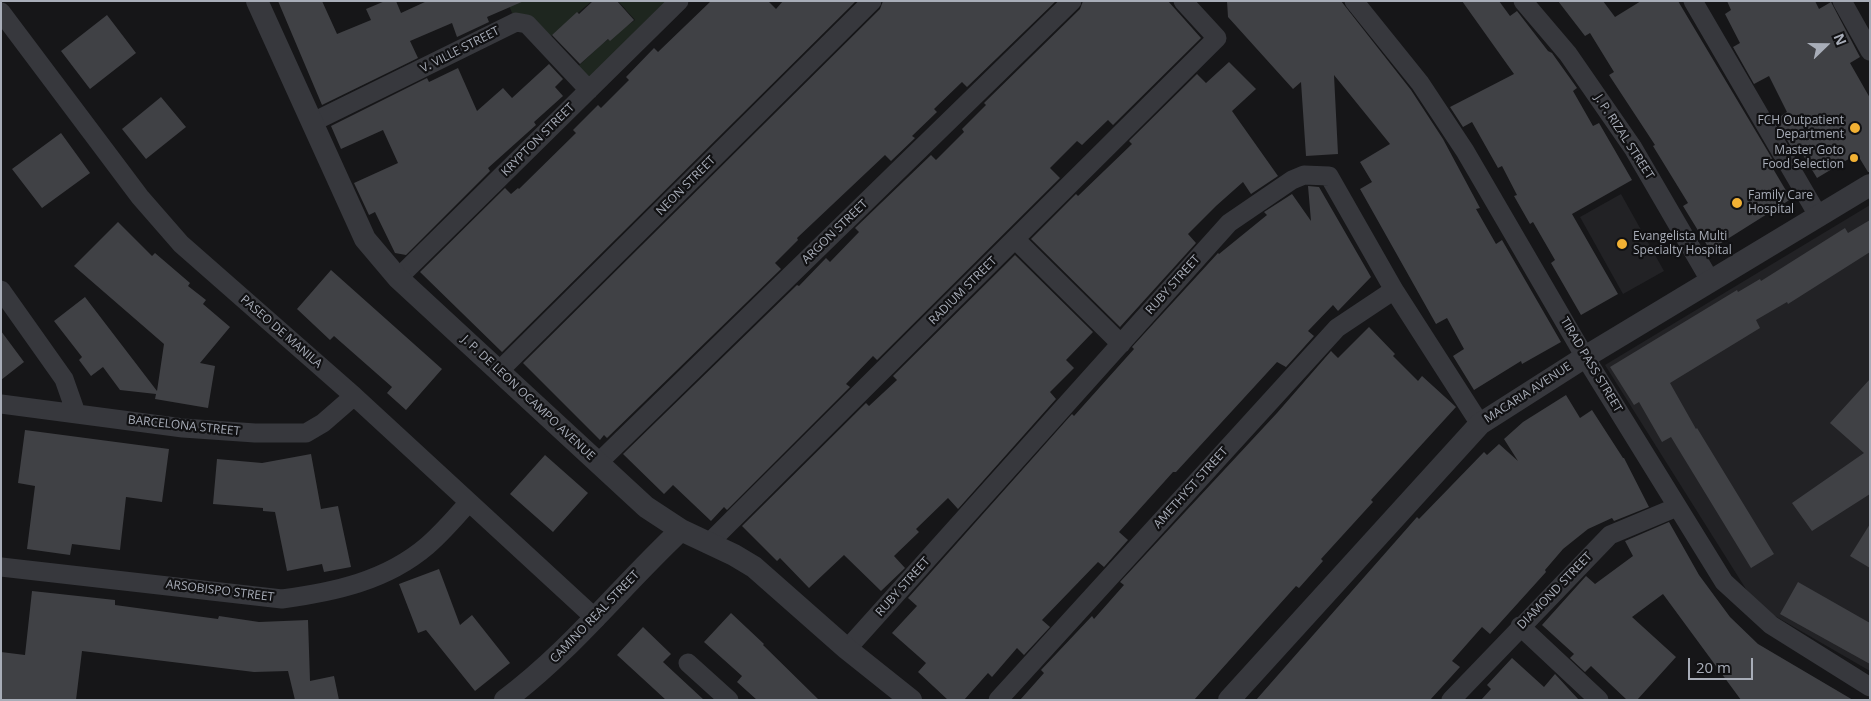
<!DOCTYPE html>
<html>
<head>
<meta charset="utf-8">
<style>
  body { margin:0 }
  #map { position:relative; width:1871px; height:701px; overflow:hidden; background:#161618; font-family:"Open Sans",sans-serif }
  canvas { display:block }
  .frame { position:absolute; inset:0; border:2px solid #a8adb8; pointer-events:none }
  .north { position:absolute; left:1801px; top:20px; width:50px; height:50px; -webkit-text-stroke:4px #111113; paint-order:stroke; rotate:68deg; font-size:14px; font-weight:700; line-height:20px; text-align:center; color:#a8adb8 }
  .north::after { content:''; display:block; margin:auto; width:18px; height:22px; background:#a8adb8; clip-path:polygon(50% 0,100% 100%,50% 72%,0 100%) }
  .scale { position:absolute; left:1688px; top:658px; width:65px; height:22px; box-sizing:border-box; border:2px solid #a8adb8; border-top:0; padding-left:6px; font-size:15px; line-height:18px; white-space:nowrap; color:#a8adb8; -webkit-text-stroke:4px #111113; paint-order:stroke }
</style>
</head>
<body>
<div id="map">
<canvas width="1871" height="701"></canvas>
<div class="frame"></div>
<div class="north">N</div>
<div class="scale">20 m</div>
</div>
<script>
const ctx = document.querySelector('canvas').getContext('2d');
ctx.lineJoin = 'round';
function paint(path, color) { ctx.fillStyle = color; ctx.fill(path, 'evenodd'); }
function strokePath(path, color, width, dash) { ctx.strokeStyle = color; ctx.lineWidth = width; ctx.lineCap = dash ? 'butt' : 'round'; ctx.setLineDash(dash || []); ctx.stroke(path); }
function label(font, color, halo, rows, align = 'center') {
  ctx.font = font + ' "Open Sans",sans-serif'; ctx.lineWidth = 4.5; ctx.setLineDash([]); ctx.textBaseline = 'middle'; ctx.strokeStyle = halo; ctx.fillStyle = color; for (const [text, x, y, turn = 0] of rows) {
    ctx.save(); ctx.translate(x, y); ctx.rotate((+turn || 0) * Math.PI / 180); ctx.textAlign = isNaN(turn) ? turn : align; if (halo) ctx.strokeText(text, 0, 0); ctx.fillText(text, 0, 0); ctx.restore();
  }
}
const built = new Path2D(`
  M1621,194L1664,271L1623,294L1580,217Z
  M1870,205V671L1756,605L1605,365Z`);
const green = new Path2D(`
  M507,1H592L551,36L516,22Z
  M618,1H675L589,90L573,71L602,44L635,20Z`);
const building = new Path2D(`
  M278,1H322L337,34L371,20L366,9L385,1H396L401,13L427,1H524L487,17L489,22L457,37L452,23L410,41L418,58L322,105Z
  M593,1H617L634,20L610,41L608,39L580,64L552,35L577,12L579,14Z
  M711,1H768L776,9L783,1H856L502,352L420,272L505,188L511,194L518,188L519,189L576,133L573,130L598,105L601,108L629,80L626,77L654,48L658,52Z
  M883,1H1056L967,87L962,82L934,109L937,112L912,136L915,138L891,161L885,155L797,238L798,240L775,263L781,269L607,438L604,435L600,440L523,363L880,9Z
  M1083,1H1168L1201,38L1113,125L1108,120L1082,145L1077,141L1050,168L1060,178L877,360L873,356L846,384L850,387L727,510L724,507L711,521L673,485L664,494L623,454L797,285L799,286L826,258L830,262L859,232L855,228L931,155L936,160L964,132L962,129L986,105L984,103L1080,9Z
  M1227,1H1341L1411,90L1443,139L1480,208L1476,209L1496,244L1502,240L1561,342L1522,364L1521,361L1474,390L1453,356L1464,349L1447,318L1436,324L1360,189L1372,182L1360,162L1390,144L1334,75L1338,154L1306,156L1301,82L1293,89L1228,17Z
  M1462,1H1499L1510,16L1517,11L1548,51L1552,53L1577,88L1573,91L1593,126L1599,123L1632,180L1572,214L1618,294L1581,315L1551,263L1555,260L1533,222L1530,224L1514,196L1517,195L1502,166L1498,168L1472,122L1463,127L1450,107L1514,74Z
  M1558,1H1603L1615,17L1641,1H1678L1776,165L1772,167L1791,199L1710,250L1683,206L1688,203L1653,146L1655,145L1609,75L1614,72L1590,33L1585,36Z
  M1727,1H1815L1819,9L1831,2L1860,57L1850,63L1870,98V172H1868L1857,154L1817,178L1800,150L1795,153L1775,120L1787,112L1769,76L1754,84L1733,47L1740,43L1725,14L1731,10Z
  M107,15L136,53L90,89L61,51Z
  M1229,62L1256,89L1232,111L1278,176L1251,194L1243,182L1216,206L1188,234L1196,243L1120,327L1031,239L1076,194L1078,196L1132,144L1129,141L1197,74L1206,83Z
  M549,64L563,79L555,87L563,96L534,122L536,125L488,168L490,171L406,255L395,253L375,212L369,215L354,183L398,163L383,130L341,149L331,126L427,78L429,82L458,68L477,111L503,88L512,98Z
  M161,97L186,127L146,159L122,129Z
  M61,133L90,173L42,208L12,169Z
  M1308,186L1319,187L1371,277L1338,311L1333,305L1308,331L1314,336L1286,367L1277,362L1176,472H1173L1119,532L1128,540L1104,567L1098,562L1042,620L1050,627L1024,655L1017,648L992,677L988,673L964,700H948L918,672L926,663L892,633L917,606L908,598L1072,414L1074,416L1134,349L1132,347L1218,253L1219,254L1267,215L1264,212L1292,194L1311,221Z
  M1870,220V252L1788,304L1787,302L1756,320L1760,328L1670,383L1696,429L1697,428L1774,554L1751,568L1671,437L1662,442L1639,402L1634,405L1610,367L1737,290L1738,292L1760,279L1761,281L1845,228L1848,233Z
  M118,222L152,256L155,253L190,283L188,286L206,300L203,304L230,327L200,363L215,366L208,408L155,399L156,394L120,390L103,367L91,376L79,360L82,357L54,321L85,297L157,391L164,344L74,266Z
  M1015,255L1093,332L1066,360L1074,368L1050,392L1056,399L958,509L948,498L916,529L919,532L894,556L905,568L881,591L844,555L809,588L780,558L777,561L742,526L866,403L869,406L897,380L893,376Z
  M331,270L442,369L406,410L387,393L392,387L334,336L330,340L297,309Z
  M1369,327L1395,354L1393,356L1418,381L1422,376L1456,407L1371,500L1373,502L1321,559L1323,561L1299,588L1296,586L1270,615L1194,700H1020L1044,673L1041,670L1092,616L1094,619L1124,585L1120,582L1277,413L1331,351L1338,358Z
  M1,331L24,362L1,380Z
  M1870,379V494L1812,531L1792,503L1864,453L1830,423Z
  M1566,395L1580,418L1592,410L1623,458H1624L1649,507L1614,521L1612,518L1588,529L1563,549L1545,570L1546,572L1490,634L1482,627L1452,661L1460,667L1430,700H1256L1417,517L1419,519L1484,452L1487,455L1499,444L1518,461L1504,439L1523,422Z
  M25,430L169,449L162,502L126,497L120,550L72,544L70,555L27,549L35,486L18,483Z
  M311,454L321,509L338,506L351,567L324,572L322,564L287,571L275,512L263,511V508L213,504L217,459L262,463Z
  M545,455L588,493L553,532L510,494Z
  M1669,522L1699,575L1730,617L1758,644L1853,700H1741L1663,594L1632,617L1676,657L1637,700H1627L1591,666L1585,672L1570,658L1574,654L1542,625L1586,576L1595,584L1633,556L1625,541Z
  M1870,524V568L1850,556Z
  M439,569L460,625L472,615L510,663L475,691L426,630L418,633L399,584Z
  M1798,582L1870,623V664L1780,614Z
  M32,591L115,600V605L218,619L219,616L259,622L308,620L310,681L334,676L339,700H295L288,671L254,672L82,651L76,700H1V652L25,655Z
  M731,613L764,644L763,645L819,700H757L737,682L742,676L704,642Z
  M643,627L671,654L663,662L704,700H666L617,655Z
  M1512,658L1544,687L1555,674L1579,700H1481L1491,689L1487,685Z`);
const minor = new Path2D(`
  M1354,1L1420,83L1465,151L1585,357L1724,582L1771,625L1870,687
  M1523,1L1568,54L1633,148L1711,282
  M1693,1L1819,217
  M1842,1L1870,51
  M1,12L140,197L181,244L354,396L596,619
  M313,122L516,22L527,24L589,90
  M1015,239L1121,344
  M398,278L679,1
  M1,290L64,379L76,413
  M499,371L872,1
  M1,404L183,428L255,433H306L323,423L354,396
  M598,463L1072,1
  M708,544L1217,38L1183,1
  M1,567L282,599C334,592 386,581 427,546C442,533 456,517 469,502
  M1520,626L1599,700
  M847,649L1229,223L1292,180L1304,175L1329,176L1394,290L1480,424
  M688,663L729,700
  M998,700L1337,328L1394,290
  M1451,700L1610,535L1677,507`);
const tertiary = new Path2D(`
  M257,1L365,239L398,278L646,507L681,530L734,555L754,567L847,649L911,700
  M505,700C571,651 621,586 681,530
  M1229,700L1480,424L1585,357L1870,185`);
const markers = [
  [1855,128,6,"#f2b134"],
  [1854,158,5,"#f2b134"],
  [1737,203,6,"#f2b134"],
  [1622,244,6,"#f2b134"]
];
const streetNames = [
  ["V. VILLE STREET",460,50,-27],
  ["J. P. RIZAL STREET",1624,137,57],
  ["KRYPTON STREET",538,140,-45],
  ["NEON STREET",686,186,-45],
  ["ARGON STREET",835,232,-44],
  ["RUBY STREET",1173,285,-48],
  ["RADIUM STREET",963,291,-45],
  ["PASEO DE MANILA",281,332,41],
  ["TIRAD PASS STREET",1591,365,59],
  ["MACARIA AVENUE",1528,393,-33],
  ["J. P. DE LEON OCAMPO AVENUE",528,398,43],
  ["BARCELONA STREET",184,426,6],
  ["AMETHYST STREET",1191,488,-48],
  ["RUBY STREET",903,587,-48],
  ["ARSOBISPO STREET",220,591,7],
  ["DIAMOND STREET",1555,591,-46],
  ["CAMINO REAL STREET",595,617,-46]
];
const poiNames = [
  ["FCH Outpatient",1844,121],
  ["Department",1844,135],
  ["Master Goto",1844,151],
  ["Food Selection",1844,165],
  ["Family Care",1748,196,"left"],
  ["Hospital",1748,210,"left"],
  ["Evangelista Multi",1633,237,"left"],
  ["Specialty Hospital",1633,251,"left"]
];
paint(built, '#222225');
paint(green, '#1e261f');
paint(building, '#404145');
strokePath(minor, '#37383d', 19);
strokePath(tertiary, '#37383d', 22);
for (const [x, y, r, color] of markers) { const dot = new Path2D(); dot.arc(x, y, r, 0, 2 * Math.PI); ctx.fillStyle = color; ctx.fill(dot); strokePath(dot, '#111113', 2); }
label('12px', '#a8adb8', '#111113', streetNames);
label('12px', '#a8adb8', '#111113', poiNames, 'right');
</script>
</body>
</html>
